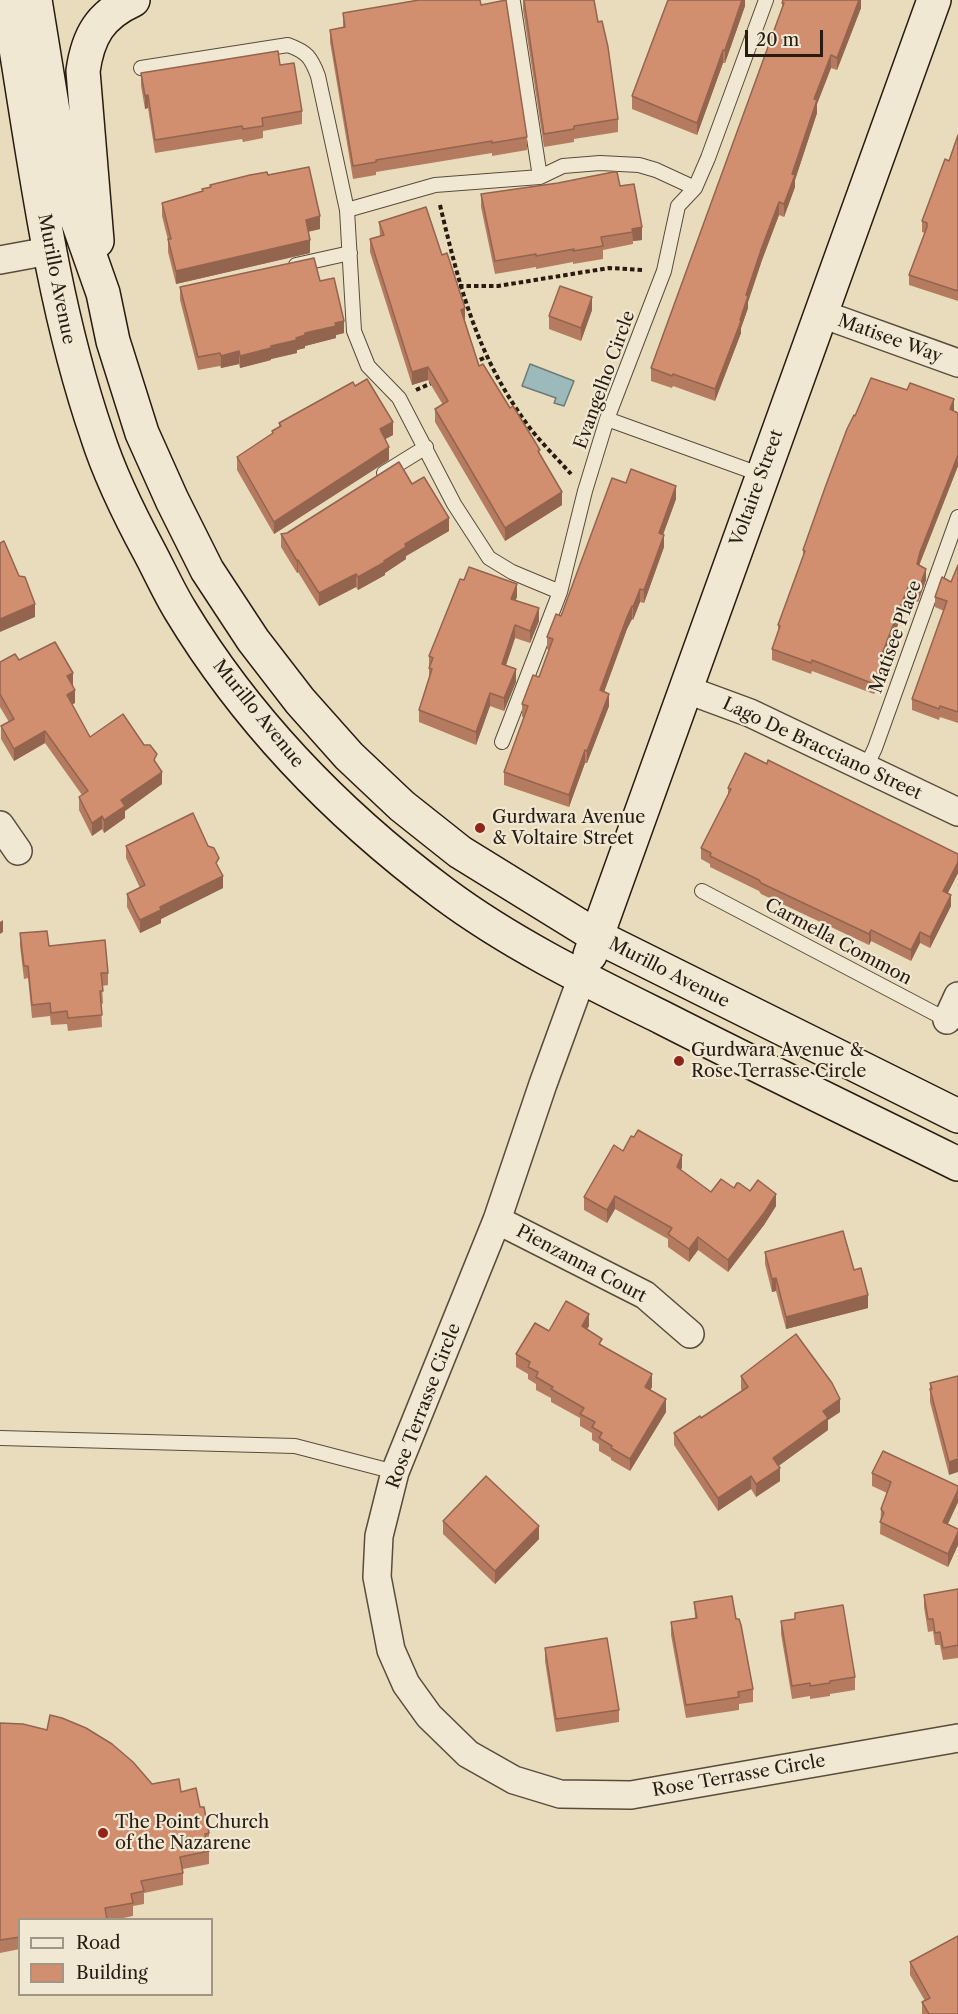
<!DOCTYPE html>
<html>
<head>
<meta charset="utf-8">
<style>
  body { margin:0 }
  #map { position:relative; width:958px; height:2014px; overflow:hidden; background:#e9dcbd; font-family:"Libre Caslon Text",serif }
  canvas { display:block }
  .legend { position:absolute; left:18px; top:1918px; width:195px; height:78px; box-sizing:border-box; background:#f1e8d4; border:2px solid #a19686; margin:0; padding:8px 10px; list-style:none; font-size:18px; color:#281c10 }
  .legend li { display:flex; align-items:center; gap:12px; height:30px }
  .legend b { width:30px; border:2px solid #a19686 }
  .scale { position:absolute; left:745px; top:30px; width:78px; height:27px; box-sizing:border-box; border:3px solid #281c10; border-top:0; padding-left:8px; font-size:18px; line-height:21px; white-space:nowrap; color:#281c10; -webkit-text-stroke:4px #f1e8d4; paint-order:stroke }
</style>
</head>
<body>
<div id="map">
<canvas width="958" height="2014"></canvas>
<ul class="legend">
<li><b style="height:8px;background:#f1e8d4"></b>Road</li>
<li><b style="height:16px;background:#d28f70"></b>Building</li>
</ul>
<div class="scale">20 m</div>
</div>
<script>
const ctx = document.querySelector('canvas').getContext('2d');
ctx.lineJoin = 'round';
function paint(path, color) { ctx.fillStyle = color; ctx.fill(path, 'evenodd'); }
function strokePath(path, color, width, dash) { ctx.strokeStyle = color; ctx.lineWidth = width; ctx.lineCap = dash ? 'butt' : 'round'; ctx.setLineDash(dash || []); ctx.stroke(path); }
function label(font, color, halo, rows, align = 'center') {
  ctx.font = font + ' "Libre Caslon Text",serif'; ctx.lineWidth = 4.5; ctx.setLineDash([]); ctx.textBaseline = 'middle'; ctx.strokeStyle = halo; ctx.fillStyle = color; for (const [text, x, y, turn = 0] of rows) {
    ctx.save(); ctx.translate(x, y); ctx.rotate((+turn || 0) * Math.PI / 180); ctx.textAlign = isNaN(turn) ? turn : align; if (halo) ctx.strokeText(text, 0, 0); ctx.fillText(text, 0, 0); ctx.restore();
  }
}
const water = new Path2D(`
  M530,364L574,381L564,406L554,403L556,398L522,386Z`);
const path = new Path2D(`
  M440,205C458,281 475,349 520,414C534,436 554,455 571,474
  M459,286H498L609,268L643,270
  M473,363L486,357
  M416,390L434,382`);
const lane = new Path2D(`
  M513,2L540,177
  M141,68L288,45C307,52 311,57 318,76L347,210L354,331L368,366L399,398L454,504L489,558L512,572L560,592
  M347,210L435,185L540,177L563,166L600,163L639,165L656,170L695,188
  M296,265L350,253
  M607,419L762,475
  M384,473L426,447
  M502,742L560,592L585,491L607,419L664,271L678,206L695,188L708,158L766,0
  M865,769L875,748L958,517
  M702,891L951,1022
  M0,1438L295,1446L395,1472`);
const street = new Path2D(`
  M0,260L49,251
  M822,314L958,363
  M685,689L750,713L958,812
  M0,825L18,851
  M582,977L543,1084L497,1220L395,1472L379,1536L377,1577L391,1650L406,1684L429,1716L468,1754L514,1780L560,1794L631,1795L958,1738
  M947,1020L958,996
  M497,1220L645,1295L690,1334`);
const secondary = new Path2D(`
  M8,0C33,146 49,295 97,435C110,476 130,516 150,553C160,572 169,592 180,610C247,721 340,816 443,893C510,943 586,980 661,1017C759,1067 859,1115 958,1164
  M35,0L65,185L103,293L113,341L142,433L172,500L207,570L253,640L300,701L349,756L402,806L460,852L596,936L958,1116
  M97,241L83,71C88,36 100,15 133,0
  M590,955L934,0`);
const wall = new Path2D(`
  M523,0L596,13L618,119V132L574,139V142L544,147L523,10Z
  M745,0V6L725,63H723L697,135L632,109V96Z
  M861,0V8L837,70L831,68L817,104V113L795,180V187L784,217L779,215L762,260L748,302V308L741,328V333L715,401L673,386L672,388L651,381V368L782,8V3Z
  M481,5L527,137V150L492,156V153L376,172V175L353,179L330,42V30L343,27V13Z
  M280,65L302,111V124L263,131V138L243,142L242,139L155,153L148,108L145,109L141,86V73Z
  M958,135V301L909,285V275L925,233L922,232V221L949,161Z
  M268,175L320,229L308,232L310,253L176,284L168,252V240L162,216V203L202,191V189Z
  M620,186L642,240L633,241V244L603,250V259L573,264V262L536,269V267L495,274L481,207V194Z
  M379,222L442,255L465,321L479,366L540,456L562,505L505,541L435,422V409L443,405L428,380L412,385L370,252V239L380,236Z
  M320,281L344,333L336,335V338L305,346V348L297,350V353L271,359V360L240,368L239,364L221,368L220,366L198,370L180,300V287Z
  M592,310L581,341L549,329V316Z
  M954,410V411L958,413V466L920,563L919,565L926,580L918,602L908,598L883,664V671L874,694L812,671L811,674L772,660V649L778,632V625L803,557V550L855,416Z
  M279,423L393,435L385,439L389,460L274,534L237,470V457L272,434V431L279,427Z
  M626,483L676,499L663,534L664,547L644,603L640,602L633,620L632,619L627,629L604,692L609,706L587,763H585L569,807L504,785V772L524,717H522V704L539,677L549,650L547,649V637L561,616Z
  M412,484L449,531L406,556V559L385,573V575L358,590L356,587L319,606L298,572L297,573L281,547V534L287,533Z
  M958,565V723L940,717L939,720L912,710V699L944,611L935,607V597L951,582Z
  M517,597L515,600L539,621L530,643L515,638L506,665L516,682L504,711L490,706L476,745L419,722V710L429,677V656Z
  M19,660L73,685L75,703L72,704L90,737L157,764L162,784L125,811V818L104,833L102,829L92,836L79,810V797L82,795L45,743L14,761L1,739V726L9,722L0,707V662Z
  M767,764L958,854V873L948,893L951,906L930,948L920,943L911,961L871,941L869,945L761,894L759,891L710,867V864L701,859V848L728,796V788Z
  M126,846L219,869L223,888L161,919V923L140,933L127,907V894L140,888L126,858Z
  M20,933L108,973V985L102,986L103,1004L101,1003L102,1027L68,1031L67,1024L51,1025L50,1016L32,1018L28,978L24,979L20,946Z
  M682,1167L681,1170L711,1192L734,1188L750,1191L776,1206L764,1225L728,1272L698,1250L689,1262L668,1247V1239L615,1209L607,1223L584,1210V1197Z
  M765,1252L868,1308L786,1329L776,1291L772,1292L765,1264Z
  M589,1326L587,1329L602,1346L652,1387L650,1390L666,1412L630,1471L611,1460V1458L599,1451V1444L592,1440V1433L580,1426V1418L551,1402V1398L536,1390V1384L528,1379V1374L516,1367V1354L549,1331Z
  M741,1376L840,1412L828,1420V1430L778,1466L780,1481L756,1497L751,1489L718,1511L674,1445V1433L701,1418L742,1391L741,1389Z
  M958,1376L949,1475L930,1402V1383Z
  M872,1473L958,1486V1502L948,1524L958,1529V1545L948,1567L880,1534L881,1509L887,1493L872,1486Z
  M443,1521L539,1539L495,1584L443,1534Z
  M958,1589V1658L943,1660L940,1645H935L933,1631L928,1632L924,1607V1595Z
  M694,1602L736,1619L753,1689V1702L739,1704V1710L686,1718L671,1635V1622L695,1618Z
  M795,1613L855,1677V1690L830,1694V1696L810,1699V1696L792,1699L781,1634V1621L795,1619Z
  M545,1648L619,1710V1722L556,1732L545,1661Z
  M0,1723L152,1784L181,1792L200,1807L209,1833V1845L207,1846L209,1851V1864L183,1869V1885L144,1893V1904L133,1906V1916L114,1920H20V1949L0,1953Z
  M910,1962L958,2014H922V2002L925,2001L910,1975Z`);
const shadedWall = new Path2D(`
  M742,0H745V6L725,63V50Z
  M858,0H861V8L837,70V58Z
  M723,50V63L697,135V123Z
  M831,55V68L817,104V113L795,180V187L784,217V204L792,174L814,99Z
  M148,95V108L145,109V96Z
  M779,202V215L762,260L748,302V308L741,328V333L715,401V389L740,320L746,295L762,247Z
  M320,216V229L306,232V220Z
  M642,227V240L633,241L632,229Z
  M310,240V253L176,284V271Z
  M592,297V310L581,341V328Z
  M465,308V321L461,322V310Z
  M344,321V333L336,335V338L305,346V348L297,350V353L271,359V360L240,368V356L296,338L305,333L335,323Z
  M239,351V364L221,368V356Z
  M428,367V380L412,385V372Z
  M954,399V410L950,420V409Z
  M393,422V435L380,442V429Z
  M389,447V460L274,534V522Z
  M958,455V466L920,563L917,575V564L920,552Z
  M676,486V499L659,546V533Z
  M562,492V505L505,541V528Z
  M449,518V531L406,556V559L385,573V575L358,590V577L384,561L405,544Z
  M664,535V547L644,603V590Z
  M298,560V572L297,573V561Z
  M926,569V580L918,602V591Z
  M356,574V587L319,606V593Z
  M517,584V597L511,611V599Z
  M908,587V598L883,664V671L874,694V684L880,659Z
  M640,589V602L633,620V607Z
  M35,604V617L0,632V619Z
  M632,606V619L627,629L600,703V690L627,617Z
  M539,608V621L530,643V631Z
  M515,625V638L502,677V664Z
  M516,669V682L504,711V698Z
  M73,673V685L67,689V676Z
  M75,690V703L67,707V695Z
  M490,693V706L476,745V732Z
  M609,694V706L587,763V751Z
  M45,731V743L14,761V749Z
  M585,750V763L569,807V795Z
  M162,772V784L125,811V818L104,833V820L121,800Z
  M102,816V829L92,836V823Z
  M958,862V873L943,902V891Z
  M223,876V888L161,919V923L140,933V920L160,907Z
  M951,895V906L930,948V937Z
  M3,920V932L0,934V922Z
  M871,930V941L869,945V934Z
  M920,932V943L911,961V950Z
  M682,1155V1167L677,1180V1167Z
  M776,1194V1206L764,1225L728,1272V1260Z
  M615,1196V1209L607,1223V1210Z
  M698,1237V1250L689,1262V1249Z
  M776,1278V1291L772,1292V1279Z
  M868,1295V1308L786,1329V1317Z
  M589,1314V1326L582,1338V1326Z
  M652,1374V1387L645,1400V1387Z
  M666,1399V1412L630,1471V1459Z
  M840,1399V1412L828,1420V1430L773,1470V1458L823,1411Z
  M958,1459V1472L949,1475V1462Z
  M780,1468V1481L756,1497V1484Z
  M751,1476V1489L718,1511V1498Z
  M958,1490V1502L943,1534V1522Z
  M539,1526V1539L495,1584V1571Z
  M958,1532V1545L948,1567V1554Z`);
const building = new Path2D(`
  M419,0H480L481,5L506,0L527,137L492,143V141L376,160V162L353,166L330,30L345,27L343,13Z
  M524,0H594L598,22L602,21L608,47L618,119L574,126V129L544,134Z
  M668,0H742L725,50H723L697,123L632,96Z
  M783,0H859L837,58L831,55L814,99L817,100L792,174L795,175L784,204L779,202L762,247L746,295L748,296L740,320L741,321L715,389L673,374L672,376L651,368L784,3H782Z
  M278,51L280,65L294,63L302,111L262,118L263,126L243,129L242,126L155,140L148,95L145,96L141,73Z
  M958,135V291L909,275L927,227V223L922,221L945,159L949,161Z
  M309,167L320,216L306,220L310,240L176,271L168,239H171L162,203L203,191L202,189L211,187L210,185L250,175L267,172L268,175Z
  M613,172H617L620,186L634,184L642,227L632,229L633,232L601,237L603,246L573,251L574,249L536,256V254L495,261L481,194L558,183Z
  M426,207L442,255L447,253L465,308L461,310L479,366L483,364L510,408L513,406L540,450L538,451L562,492L505,528L435,409L448,401L428,367L412,372L370,239L384,235L379,222Z
  M314,258L320,281L334,278L344,321L335,323L336,326L305,333V335L296,338L297,340L271,346V348L240,356L239,351L221,356L220,353L198,357L180,287Z
  M560,286L592,297L581,328L549,316Z
  M871,378L907,390L910,383L954,399L950,409L958,413V455L920,552L917,564L926,569L918,591L908,587L880,659L883,660L874,684L812,660L811,663L772,649L780,626L778,625L805,551L803,550L826,485L847,429L854,415L855,416Z
  M367,379L393,422L380,429L389,447L274,522L237,457L273,433L272,431L281,426L279,423L353,382L355,386Z
  M399,462L412,484L424,477L449,518L405,544L406,547L384,561L385,562L358,577L356,574L319,593L298,560L297,561L281,534L287,533Z
  M631,469L676,486L659,533L664,535L644,590L640,589L633,607L632,606L627,617L600,690L609,694L587,751L585,750L569,795L504,772L528,706L522,704L533,675L539,677L553,639L547,637L556,614L561,616L612,478L626,483Z
  M4,541L19,576L25,577L35,604L0,619V543Z
  M958,565V712L940,706L939,709L912,699L947,601L935,597L942,577L951,582Z
  M469,567L517,584L511,599L539,608L530,631L515,625L502,664L516,669L504,698L490,693L476,732L419,710L432,669L429,668L433,658L429,656L460,579L464,580Z
  M55,642L73,673L67,676L75,690L67,695L90,737L123,714L144,745H150L157,754L154,760L162,772L121,800L125,806L104,820L102,816L92,823L79,797L88,791L45,731L14,749L1,726L14,719L0,694V662L15,654L19,660Z
  M745,753L767,764L768,760L958,854V862L943,891L951,895L930,937L920,932L911,950L871,930L869,934L761,883L759,880L710,856L711,853L701,848L731,789L728,788Z
  M193,813L208,846L214,848L219,858L216,863L223,876L160,907L161,910L140,920L137,915L127,894L145,885L126,846Z
  M47,931L49,946L105,940L108,973H101L103,991H100L102,1015L68,1018L67,1011L51,1013L50,1003L32,1005L28,966H24L20,933Z
  M638,1130L682,1155L677,1167L711,1192L721,1179L734,1188L737,1183H739L750,1191L758,1180L776,1194L764,1213L728,1260L698,1237L689,1249L668,1234L672,1228L615,1196L607,1210L584,1197L614,1145L623,1151L631,1136L634,1137Z
  M843,1231L854,1270L861,1268L868,1295L786,1317L776,1278L772,1279L765,1252Z
  M566,1301L589,1314L582,1326L602,1339L599,1344L652,1374L645,1387L666,1399L630,1459L611,1448L612,1446L599,1438L602,1433L592,1427L595,1422L580,1414L584,1408L551,1389L553,1387L536,1377L538,1372L528,1367L530,1362L516,1354L535,1323L549,1331Z
  M796,1334L832,1383L840,1399L823,1411L828,1418L773,1458L780,1468L756,1484L751,1476L718,1498L674,1433L700,1416L701,1418L748,1387L741,1376Z
  M958,1376V1459L949,1462L930,1389H932L930,1383Z
  M883,1451L958,1486V1490L943,1522L958,1529V1532L948,1554L880,1522L884,1513L881,1509L891,1482L872,1473Z
  M486,1476L539,1526L495,1571L443,1521Z
  M958,1589V1645L943,1648L940,1632L935,1633L933,1619H928L924,1595Z
  M732,1596L736,1619H739L741,1625L753,1689L738,1692L739,1697L686,1705L671,1622L697,1618L694,1602Z
  M843,1605L855,1677L830,1681V1683L810,1686V1683L792,1686L781,1621L795,1619V1613Z
  M607,1638L619,1710L556,1719L545,1648Z
  M50,1715L62,1718L86,1728L112,1744L133,1762L152,1784L179,1779L181,1792L196,1788L200,1807H204L209,1833L205,1834L209,1851L180,1857L183,1873L141,1881L144,1891L131,1894L133,1903L105,1908L107,1920H20V1937L0,1940V1723L23,1724L47,1730Z
  M958,1936V2014H929L922,2002L930,1998L910,1962Z`);
const markers = [
  [480,828,6,"#8f2418"],
  [679,1061,6,"#8f2418"],
  [103,1833,6,"#8f2418"]
];
const streetNames = [
  ["Murillo Avenue",56,279,79],
  ["Matisee Way",890,339,20],
  ["Evangelho Circle",605,380,-70],
  ["Voltaire Street",757,488,-70],
  ["Matisee Place",896,637,-70],
  ["Murillo Avenue",258,714,51],
  ["Lago De Bracciano Street",822,749,25],
  ["Carmella Common",838,942,28],
  ["Murillo Avenue",669,973,27],
  ["Pienzanna Court",581,1264,28],
  ["Rose Terrasse Circle",424,1406,-69],
  ["Rose Terrasse Circle",739,1776,-10]
];
const poiNames = [
  ["Gurdwara Avenue",492,818],
  ["& Voltaire Street",492,839],
  ["Gurdwara Avenue &",691,1051],
  ["Rose Terrasse Circle",691,1072],
  ["The Point Church",115,1823],
  ["of the Nazarene",115,1844]
];
paint(water, '#9cb9bb');
strokePath(water, '#6e7a77', 1.5);
strokePath(lane, '#584c3b', 16);
strokePath(street, '#584c3b', 30);
strokePath(secondary, '#281c10', 36);
strokePath(path, '#281c10', 4, [4.5, 3]);
strokePath(lane, '#f1e8d4', 14);
strokePath(street, '#f1e8d4', 27);
strokePath(secondary, '#f1e8d4', 33);
paint(wall, '#b57b60');
paint(shadedWall, '#93644e');
paint(building, '#d28f70');
strokePath(building, '#93644e', 1.5);
for (const [x, y, r, color] of markers) { const dot = new Path2D(); dot.arc(x, y, r, 0, 2 * Math.PI); ctx.fillStyle = color; ctx.fill(dot); strokePath(dot, '#f1e8d4', 2); }
label('18px', '#281c10', '#f1e8d4', streetNames);
label('18px', '#281c10', '#f1e8d4', poiNames, 'left');
</script>
</body>
</html>
